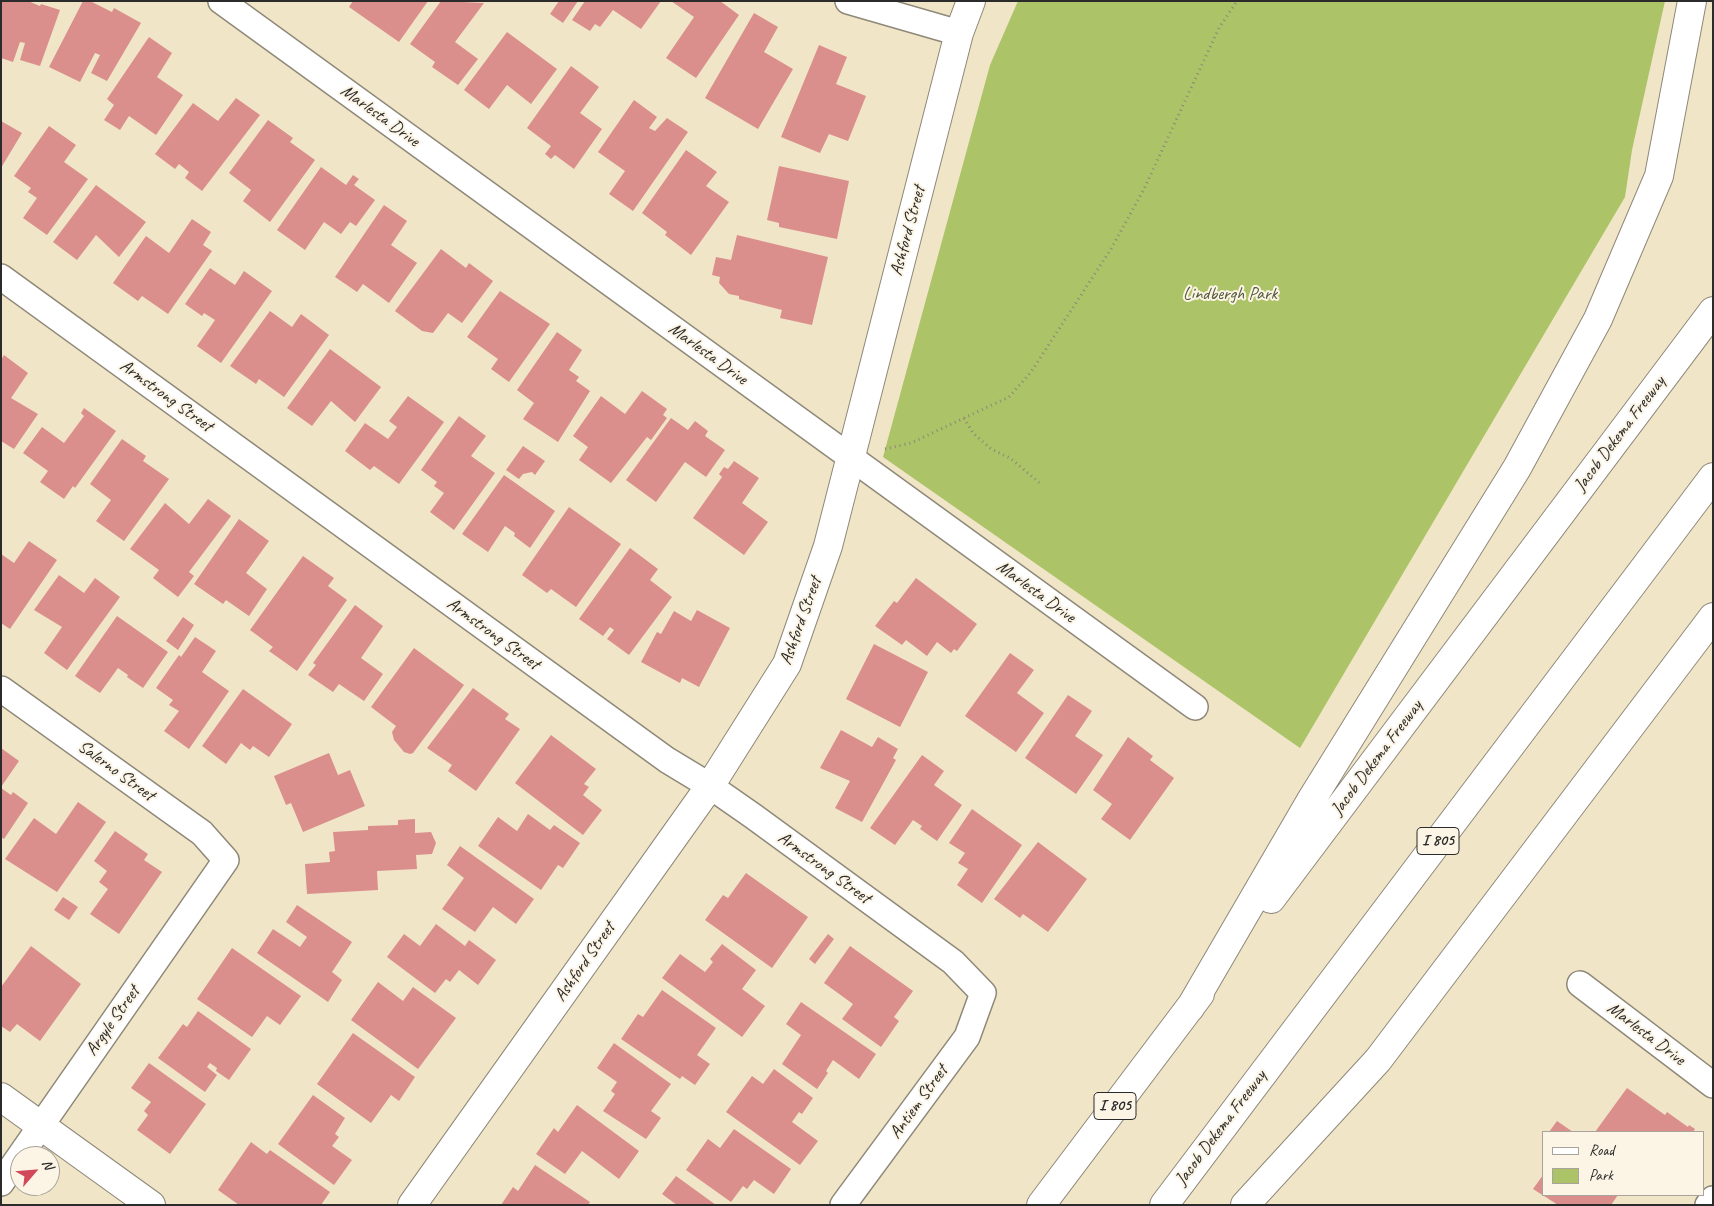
<!DOCTYPE html>
<html>
<head>
<meta charset="utf-8">
<style>
  body { margin:0 }
  #map { position:relative; width:1714px; height:1206px; overflow:hidden; background:#f1e5c7; font-family:Caveat,sans-serif }
  canvas { display:block }
  .frame { position:absolute; inset:0; border:2px solid #2b2b2b; pointer-events:none }
  .legend { position:absolute; left:1542px; top:1131px; width:162px; height:65px; box-sizing:border-box; background:#fcf5e5; border:1px solid #a8a49b; margin:0; padding:6px 9px; list-style:none; font-size:15px; color:#2b2b2b }
  .legend li { display:flex; align-items:center; gap:10px; height:25px }
  .legend b { width:25px; border:1px solid #a8a49b }
  .north { position:absolute; left:10px; top:1146px; width:50px; height:50px; box-sizing:border-box; background:#fcf5e5; border:1px solid #a8a49b; border-radius:50%; rotate:63deg; font-size:14px; font-weight:700; line-height:20px; text-align:center; color:#2b2b2b }
  .north::after { content:''; display:block; margin:auto; width:18px; height:22px; background:#d1495b; clip-path:polygon(50% 0,100% 100%,50% 72%,0 100%) }
</style>
</head>
<body>
<div id="map">
<canvas width="1714" height="1206"></canvas>
<div class="frame"></div>
<ul class="legend">
<li><b style="height:6px;background:#fff"></b>Road</li>
<li><b style="height:14px;background:#acc367"></b>Park</li>
</ul>
<div class="north">N</div>
</div>
<script>
const ctx = document.querySelector('canvas').getContext('2d');
ctx.lineJoin = 'round';
function paint(path, color) { ctx.fillStyle = color; ctx.fill(path, 'evenodd'); }
function strokePath(path, color, width, dash) { ctx.strokeStyle = color; ctx.lineWidth = width; ctx.lineCap = dash ? 'butt' : 'round'; ctx.setLineDash(dash || []); ctx.stroke(path); }
function label(font, color, halo, rows, align = 'center') {
  ctx.font = font + ' Caveat,sans-serif'; ctx.lineWidth = 4; ctx.setLineDash([]); ctx.textBaseline = 'middle'; ctx.strokeStyle = halo; ctx.fillStyle = color; for (const [text, x, y, turn = 0] of rows) {
    ctx.save(); ctx.translate(x, y); ctx.rotate((+turn || 0) * Math.PI / 180); ctx.textAlign = isNaN(turn) ? turn : align; if (halo) ctx.strokeText(text, 0, 0); ctx.fillText(text, 0, 0); ctx.restore();
  }
}
const green = new Path2D(`
  M1018,1H1665L1632,150L1625,197L1300,748L883,457L990,65Z`);
const building = new Path2D(`
  M1,1H28L40,6L41,4L60,10L40,66L20,60L25,43L20,42L13,62L1,58Z
  M83,1H90L112,12L114,8L141,23L107,81L91,73L100,55L95,53L80,82L49,67Z
  M353,1H428L399,42L349,7Z
  M441,1L484,3L455,42L478,59L458,85L432,67L435,62L410,44Z
  M559,1H578L563,23L550,14Z
  M585,1H661L641,29L613,10L600,27L595,24L590,31L572,20Z
  M671,1H720L739,15L696,78L666,58L694,17Z
  M754,13L778,27L764,52L793,69L758,129L705,98Z
  M507,32L557,69L531,104L507,85L489,109L464,90Z
  M149,37L172,53L157,77L183,95L156,135L129,116L120,130L104,120L114,105L107,99Z
  M819,45L847,57L836,84L866,96L848,141L829,134L820,153L781,137Z
  M571,66L599,87L580,113L602,129L574,169L555,155L551,159L545,154L551,146L527,128Z
  M236,98L260,115L202,191L185,178L189,172L179,164L175,169L155,154L193,103L218,121Z
  M634,100L657,117L649,128L655,131L667,118L688,132L633,211L609,194L625,171L598,152Z
  M268,120L293,138L290,142L315,160L270,222L243,201L251,190L229,173Z
  M1,121L22,133L1,168Z
  M49,126L76,145L64,162L88,179L47,235L23,218L37,198L28,192L31,188L14,176Z
  M686,150L717,172L706,186L729,202L691,255L665,235L667,232L642,213Z
  M779,166L849,181L837,239L779,227V223L767,220Z
  M321,167L346,185L353,175L359,179L354,185L375,200L356,226L350,222L341,234L324,222L305,250L277,230Z
  M96,185L146,222L119,257L96,235L77,260L53,242Z
  M384,205L407,221L391,245L417,263L389,303L363,284L357,292L335,277Z
  M192,219L211,232L203,245L212,251L168,314L142,296L138,301L113,283L146,236L169,253Z
  M737,235L828,257L812,325L780,318L782,310L739,299V296L729,294L719,283L720,277L712,275L716,257L731,260Z
  M441,249L466,268L469,263L493,281L462,323L448,313L433,333L422,331L395,311Z
  M210,268L235,285L244,271L272,291L221,363L197,346L215,320L204,313L202,316L185,304Z
  M500,291L550,324L509,382L491,369L498,359L467,337Z
  M270,311L292,327L301,314L329,335L284,397L259,379L256,384L230,366Z
  M557,332L582,350L569,370L579,377L576,381L590,391L558,442L523,419L534,403L517,390Z
  M330,349L381,387L355,422L331,401L312,426L287,408Z
  M4,355L28,373L11,398L38,414L14,449L1,441V360Z
  M642,391L667,409L663,415L667,418L651,440L647,437L611,483L579,460L588,447L573,436L601,396L625,414Z
  M408,396L444,422L399,484L374,466L370,470L345,451L365,423L388,439L397,427L389,421Z
  M84,408L116,431L75,488L73,486L64,499L40,482L48,471L23,453L42,427L64,443L84,416L81,413Z
  M459,416L486,436L471,456L495,473L454,530L430,512L444,493L434,486L437,482L421,470Z
  M671,418L688,430L695,421L708,431L705,436L725,450L706,477L685,462L656,502L626,480Z
  M122,439L146,456L143,461L169,479L124,541L96,521L111,500L90,484Z
  M523,446L545,461L535,475L532,472L523,474L519,479L506,470Z
  M734,461L759,478L742,503L768,522L744,555L693,518L722,477L719,474L724,467L728,469Z
  M504,475L555,511L530,548L514,536L515,533L505,526L488,552L462,534Z
  M208,499L231,516L189,572L194,576L178,597L153,578L159,570L130,549L165,503L189,524Z
  M569,507L621,544L576,607L551,589L547,593L522,575Z
  M239,519L269,541L246,573L267,589L249,616L226,600L223,604L194,584Z
  M29,541L57,560L10,629L1,623V554L14,563Z
  M630,548L658,569L650,580L672,597L629,655L607,639L614,630L610,627L603,636L579,619Z
  M303,556L334,578L328,586L347,600L297,671L269,651L273,647L250,630Z
  M59,575L84,593L95,578L120,597L67,670L44,653L62,627L34,610Z
  M916,578L977,624L957,651L954,649L951,653L937,642L927,656L906,640L902,645L875,626L894,601L897,603Z
  M355,605L383,626L361,658L383,674L364,701L339,684L333,692L308,675L316,665L313,663Z
  M697,610L730,628L699,687L682,678L680,683L641,662L657,632L661,634L674,611L691,621Z
  M117,616L168,652L143,688L127,677L128,675L118,668L100,693L75,676Z
  M183,617L194,625L178,650L166,641Z
  M195,637L216,651L202,672L229,691L189,749L164,731L179,711L169,705L173,700L156,688L179,655L181,657Z
  M874,644L928,672L900,727L846,699Z
  M414,648L464,685L413,753L410,754L404,752L394,740L392,732L396,726L371,707Z
  M1010,653L1034,670L1017,693L1044,713L1016,752L965,716Z
  M473,688L509,714L505,719L520,729L476,791L448,771L452,765L427,748Z
  M243,689L292,724L269,757L253,746L250,750L241,743L226,764L202,746Z
  M1068,695L1092,711L1075,736L1103,755L1076,794L1025,758Z
  M841,730L872,747L878,737L898,749L893,758L896,760L862,822L835,808L850,781L820,768Z
  M551,735L596,769L584,784L589,787L583,795L602,810L583,835L515,783Z
  M1128,737L1153,756L1150,760L1174,778L1130,840L1101,819L1112,804L1093,790Z
  M1,748L19,761L1,787Z
  M329,753L338,775L350,770L365,806L303,832L291,803L286,805L274,776Z
  M922,755L944,771L934,785L962,805L937,841L920,829L922,826L913,820L895,845L870,828Z
  M1,788L11,795L13,792L28,803L4,839L1,837Z
  M78,802L106,822L57,892L5,859L34,818L56,834Z
  M972,809L1022,845L982,903L957,885L968,869L958,863L965,853L949,843Z
  M528,814L550,830L554,825L580,843L563,868L558,865L541,890L478,846L498,817L517,831Z
  M415,819V833L431,832L436,843L432,854L416,855L417,869L377,871L378,890L307,894L305,864L330,862L329,852L335,851L333,832L368,830V826L398,825V820Z
  M115,831L148,854L144,860L162,872L119,934L90,914L108,889L99,882L107,871L94,861Z
  M1038,842L1087,879L1048,932L1023,914L1020,918L994,899Z
  M460,846L534,899L516,924L493,907L475,932L442,909L464,878L447,865Z
  M746,873L808,917L772,968L705,920L723,895L728,898Z
  M63,897L78,907L69,920L54,910Z
  M297,905L352,942L332,972L342,980L328,1002L257,953L273,929L300,947L307,937L286,922Z
  M436,924L465,946L469,940L496,960L478,985L459,970L450,982L446,979L435,993L387,957L404,934L420,946Z
  M828,934L834,939L815,964L809,959Z
  M722,944L756,970L742,989L765,1006L742,1037L662,978L680,954L705,972L713,962L710,959Z
  M31,946L81,984L40,1041L17,1024L10,1032L1,1026V987Z
  M850,946L913,991L894,1017L899,1021L881,1047L842,1019L853,1004L824,983Z
  M232,948L301,996L280,1025L267,1016L252,1037L197,999Z
  M378,982L403,1001L413,987L456,1018L418,1069L351,1020Z
  M662,990L716,1028L697,1055L710,1064L695,1085L682,1076L680,1079L621,1039L638,1014L643,1017Z
  M801,1002L876,1054L859,1079L833,1060L826,1071L828,1073L817,1089L782,1064L801,1035L786,1024Z
  M198,1011L251,1049L229,1080L216,1071L217,1068L210,1063L207,1067L217,1075L205,1092L158,1058L183,1024L187,1027Z
  M353,1033L415,1077L399,1101L391,1095L371,1123L317,1084Z
  M614,1043L671,1084L651,1111L661,1118L646,1139L603,1111L615,1094L611,1091L617,1082L597,1068Z
  M149,1063L206,1104L170,1154L137,1130L148,1115L144,1111L151,1102L131,1088Z
  M774,1069L813,1098L802,1114L799,1112L792,1122L818,1141L800,1165L726,1112L752,1076L763,1084Z
  M1627,1088L1665,1115L1667,1112L1688,1127L1689,1125L1695,1129L1693,1132H1595Z
  M313,1095L345,1118L335,1134L339,1137L332,1146L352,1160L334,1185L278,1144Z
  M577,1105L639,1151L619,1179L582,1151L565,1174L536,1154L554,1128L558,1132Z
  M1557,1121L1573,1132H1549Z
  M734,1129L791,1169L774,1194L754,1180L747,1189L743,1186L731,1202L686,1170L708,1139L720,1148Z
  M251,1142L267,1154L270,1150L330,1192L321,1205H239L218,1190Z
  M535,1165L590,1202L588,1205H501L513,1187L518,1191Z
  M1543,1175V1195H1618L1611,1205H1558L1533,1189Z
  M676,1176L716,1205H677L662,1194Z`);
const path = new Path2D(`
  M964,418L973,433L991,449L1010,458L1041,484
  M885,449L911,443L1009,397L1031,372L1111,249L1144,189L1219,28L1237,1`);
const minor = new Path2D(`
  M221,1L1195,707
  M848,1L959,33
  M1,277L667,760L710,786L753,816L953,962L983,993L967,1037L843,1205
  M1,689L202,833L226,860L1,1183
  M1580,984L1713,1085
  M1708,1205L1713,1199`);
const tertiary = new Path2D(`
  M1,1097L151,1205
  M412,1205L710,786L787,664L828,546L959,33L971,1`);
const motorway = new Path2D(`
  M1271,899L1713,311
  M1190,1008L1310,802L1517,468L1598,319L1659,176L1692,1
  M1041,1205L1200,994
  M1164,1205L1713,477
  M1245,1205L1378,1060L1713,617`);
const shields = [
  [1438,841,42],
  [1115,1106,42]
];
const shieldNames = [
  ["I 805",1438,841],
  ["I 805",1115,1106]
];
const streetNames = [
  ["Marlesta Drive",380,116,36],
  ["Ashford Street",908,231,-75],
  ["Marlesta Drive",708,354,36],
  ["Armstrong Street",166,396,36],
  ["Jacob Dekema Freeway",1620,434,-53],
  ["Marlesta Drive",1036,592,36],
  ["Ashford Street",801,621,-70],
  ["Armstrong Street",493,634,36],
  ["Jacob Dekema Freeway",1377,758,-53],
  ["Salerno Street",116,771,36],
  ["Armstrong Street",824,868,36],
  ["Ashford Street",585,962,-55],
  ["Argyle Street",113,1021,-55],
  ["Marlesta Drive",1646,1034,37],
  ["Antiem Street",919,1102,-54],
  ["Jacob Dekema Freeway",1221,1128,-53]
];
const parkNames = [
  ["Lindbergh Park",1230,294]
];
paint(green, '#acc367');
paint(building, '#da8f8d');
strokePath(minor, '#8e8879', 28);
strokePath(tertiary, '#8e8879', 30);
strokePath(motorway, '#8e8879', 30);
strokePath(path, '#8e8879', 3, [1, 4]);
strokePath(minor, '#fff', 25);
strokePath(tertiary, '#fff', 28);
strokePath(motorway, '#fff', 28);
for (const [x, y, w] of shields) { const box = new Path2D(); box.roundRect(x - w / 2, y - 13.5, w, 27, 4); ctx.fillStyle = '#fcf5e5'; ctx.fill(box); strokePath(box, '#2b2b2b', 1); }
label('bold 16px', '#2b2b2b', null, shieldNames);
label('18px', '#2b2b2b', '#fcf5e5', streetNames);
label('18px', '#52593d', '#fcf5e5', parkNames);
</script>
</body>
</html>
